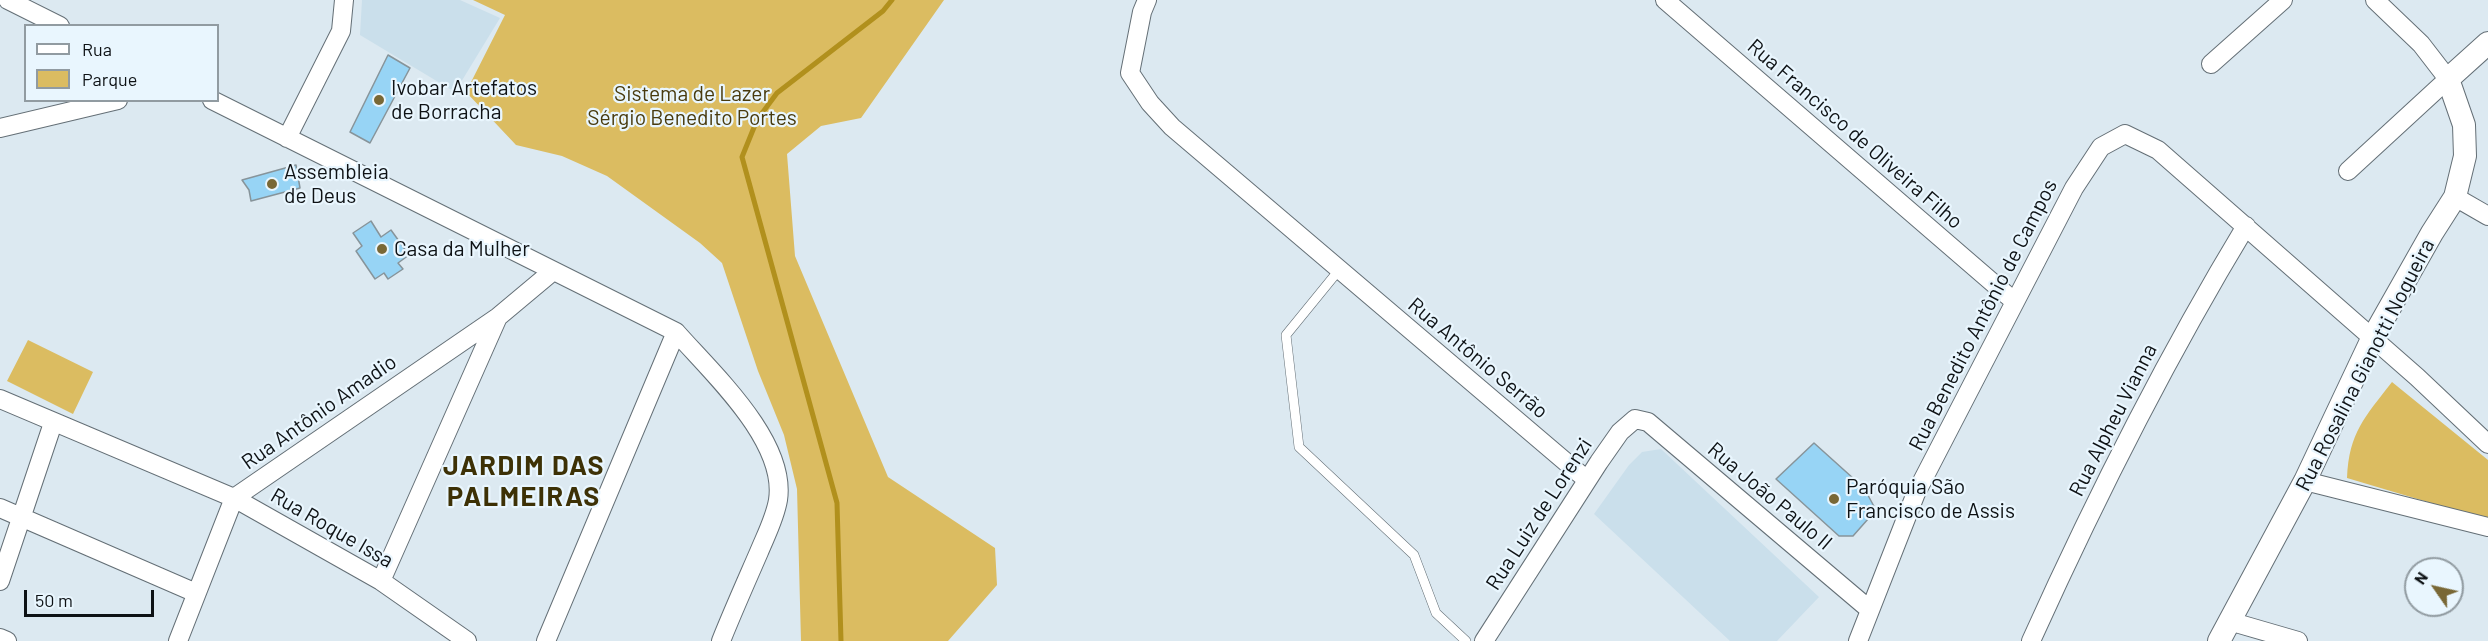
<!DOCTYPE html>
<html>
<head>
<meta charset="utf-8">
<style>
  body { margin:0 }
  #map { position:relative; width:2488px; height:641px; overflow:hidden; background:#dce9f1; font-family:Barlow,sans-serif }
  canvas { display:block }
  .legend { position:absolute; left:24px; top:24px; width:195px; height:78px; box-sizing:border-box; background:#e9f6fe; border:2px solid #919ba1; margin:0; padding:8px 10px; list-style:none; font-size:18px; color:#0e1215 }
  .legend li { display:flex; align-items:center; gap:12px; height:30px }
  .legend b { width:30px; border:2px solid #919ba1 }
  .north { position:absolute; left:2404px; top:557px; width:60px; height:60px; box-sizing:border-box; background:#e9f6fe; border:2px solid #919ba1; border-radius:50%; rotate:304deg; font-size:16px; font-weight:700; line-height:24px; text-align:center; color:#0e1215 }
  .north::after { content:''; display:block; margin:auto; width:21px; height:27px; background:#796836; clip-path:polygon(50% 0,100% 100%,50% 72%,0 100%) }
  .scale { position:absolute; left:24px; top:590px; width:130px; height:27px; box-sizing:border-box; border:3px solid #0e1215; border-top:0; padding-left:8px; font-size:18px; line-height:21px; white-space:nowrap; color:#0e1215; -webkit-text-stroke:4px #e9f6fe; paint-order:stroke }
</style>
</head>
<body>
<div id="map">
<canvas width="2488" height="641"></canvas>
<ul class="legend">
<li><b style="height:8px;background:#fff"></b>Rua</li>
<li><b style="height:16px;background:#dbbc61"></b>Parque</li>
</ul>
<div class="north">N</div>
<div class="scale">50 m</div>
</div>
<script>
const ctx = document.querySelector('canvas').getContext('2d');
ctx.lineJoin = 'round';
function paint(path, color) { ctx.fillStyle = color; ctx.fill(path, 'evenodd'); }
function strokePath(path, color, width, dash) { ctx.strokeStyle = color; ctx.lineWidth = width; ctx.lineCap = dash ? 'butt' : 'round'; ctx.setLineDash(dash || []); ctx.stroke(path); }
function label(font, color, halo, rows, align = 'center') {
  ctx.font = font + ' Barlow,sans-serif'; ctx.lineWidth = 4.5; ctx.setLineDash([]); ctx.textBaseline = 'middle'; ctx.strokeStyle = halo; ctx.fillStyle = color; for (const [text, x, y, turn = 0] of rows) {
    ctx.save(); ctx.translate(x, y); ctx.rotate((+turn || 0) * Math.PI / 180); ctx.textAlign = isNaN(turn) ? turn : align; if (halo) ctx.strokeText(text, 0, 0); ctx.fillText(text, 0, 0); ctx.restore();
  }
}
const built = new Path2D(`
  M362,0H460L500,18L455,92L360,35Z
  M1661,449L1819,597L1777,641H1730L1594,514L1629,465L1642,452Z`);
const green = new Path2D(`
  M473,0H944L861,118L821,126L787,154L795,256L888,477L995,548L997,585L948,641H801L797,489L784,435L758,371L722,263L700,243L607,176L562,156L516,145L466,92L505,15Z
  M28,340L93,372L73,414L7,381Z
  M2392,382L2488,460V520L2347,478C2349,432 2365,417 2392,382Z`);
const stream = new Path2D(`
  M841,641L837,503L742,157L757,120L777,93L883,11L892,0`);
const building = new Path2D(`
  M388,55L410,68L370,143L350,132Z
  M296,165L300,188L251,201L249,190L242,180Z
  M371,221L381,237L391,230L409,255L398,263L403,269L388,279L384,273L375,279L356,251L362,246L353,233Z
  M1814,443L1864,488L1876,510L1853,536H1839L1776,479Z`);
const service = new Path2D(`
  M1339,270L1286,335L1299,447L1414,555L1436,613L1466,641`);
const minor = new Path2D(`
  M8,0L60,26
  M1147,0L1142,12L1130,73L1150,103L1172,127L1587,480
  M1665,0L2015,302
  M2211,64L2283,0
  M212,100L676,332C712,373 787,441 778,500C775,518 766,535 759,552C746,582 733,611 721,641
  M0,128L118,100
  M287,138L341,31L344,0
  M2348,171L2448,79L2421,44L2375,0
  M2455,197L2488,216
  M0,399L234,498L381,581L467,641
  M2305,481L2488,527
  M0,508L196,593
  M0,581L53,423
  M381,581L498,317
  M2229,621L2298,641
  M0,638L7,641
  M178,641L234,498L498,317L553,271
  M546,641L676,332
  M1484,641L1599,462L1620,432L1635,419L1648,422L1870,610
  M1858,641L1916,493L2074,188L2101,147L2125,134L2158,150L2417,377L2488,444
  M2031,641C2095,499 2165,360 2246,226`);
const tertiary = new Path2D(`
  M2219,641L2305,481L2372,339L2432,233L2455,197L2465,156L2464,125L2448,79L2488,43`);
const markers = [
  [379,100,6,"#796836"],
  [272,184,6,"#796836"],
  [382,249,6,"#796836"],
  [1834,499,6,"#796836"]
];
const poiNames = [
  ["Ivobar Artefatos",391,88],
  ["de Borracha",391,112],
  ["Assembleia",284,172],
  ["de Deus",284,196],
  ["Casa da Mulher",394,249],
  ["Paróquia São",1846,487],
  ["Francisco de Assis",1846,511]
];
const parkNames = [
  ["Sistema de Lazer",692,94],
  ["Sérgio Benedito Portes",692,118]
];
const streetNames = [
  ["Rua Francisco de Oliveira Filho",1855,134,41],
  ["Rua Benedito Antônio de Campos",1983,315,-63],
  ["Rua Antônio Serrão",1478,358,40],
  ["Rua Rosalina Gianotti Nogueira",2365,365,-63],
  ["Rua Antônio Amadio",319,412,-35],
  ["Rua Alpheu Vianna",2113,420,-63],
  ["Rua João Paulo II",1770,496,40],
  ["Rua Luiz de Lorenzi",1539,514,-57],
  ["Rua Roque Issa",332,528,30]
];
const districtNames = [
  ["JARDIM DAS",524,466],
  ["PALMEIRAS",524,497]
];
paint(built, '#cadfeb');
paint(green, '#dbbc61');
strokePath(stream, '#b1901d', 5);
paint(building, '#97d4f5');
strokePath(building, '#87949a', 1.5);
strokePath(service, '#646f76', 10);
strokePath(minor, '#646f76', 20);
strokePath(tertiary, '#646f76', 24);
strokePath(service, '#fff', 9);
strokePath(minor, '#fff', 18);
strokePath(tertiary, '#fff', 22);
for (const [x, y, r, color] of markers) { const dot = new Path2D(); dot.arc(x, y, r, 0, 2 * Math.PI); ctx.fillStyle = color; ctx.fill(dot); strokePath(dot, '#e9f6fe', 2); }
label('21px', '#0e1215', '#e9f6fe', poiNames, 'left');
label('21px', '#483a0d', '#e9f6fe', parkNames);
label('21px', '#0e1215', '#e9f6fe', streetNames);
ctx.letterSpacing = '1.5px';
label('bold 27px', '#3d3106', '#e9f6fe', districtNames);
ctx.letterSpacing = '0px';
</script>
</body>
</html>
